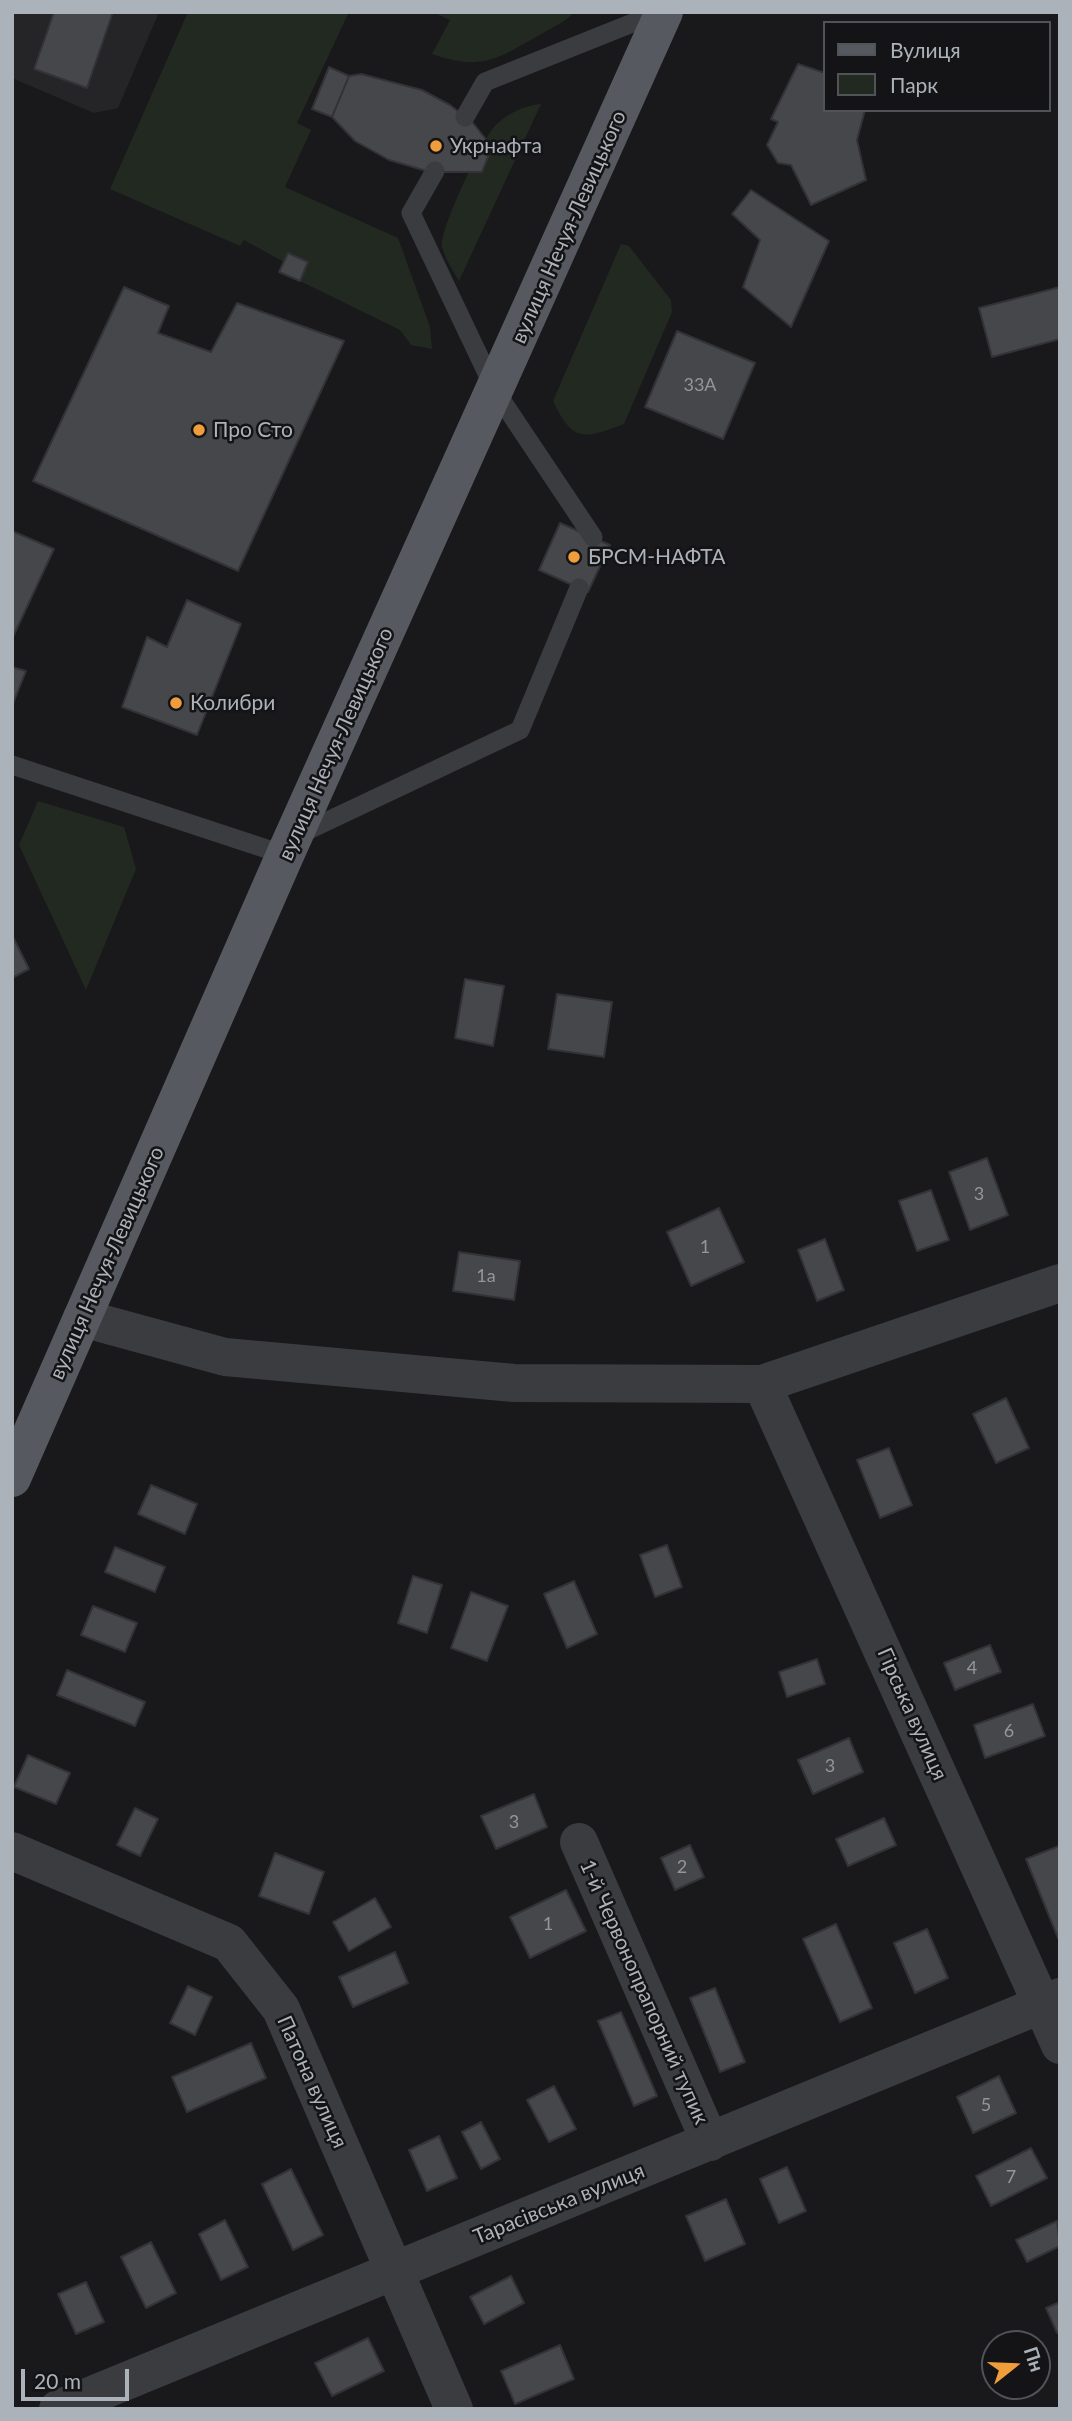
<!DOCTYPE html>
<html>
<head>
<meta charset="utf-8">
<style>
  body { margin:0 }
  #map { position:relative; width:1072px; height:2421px; overflow:hidden; background:#19191b; font-family:Lato,sans-serif }
  canvas { display:block }
  .frame { position:absolute; inset:0; border:14px solid #abb2ba; pointer-events:none }
  .legend { position:absolute; left:823px; top:21px; width:228px; height:91px; box-sizing:border-box; background:#141416; border:2px solid #505358; margin:0; padding:9px 12px; list-style:none; font-size:21px; color:#abb2ba }
  .legend li { display:flex; align-items:center; gap:14px; height:35px }
  .legend b { width:35px; border:2px solid #505358 }
  .north { position:absolute; left:981px; top:2330px; width:70px; height:70px; box-sizing:border-box; background:#141416; border:2px solid #505358; border-radius:50%; rotate:72deg; font-size:19px; font-weight:700; line-height:28px; text-align:center; color:#abb2ba }
  .north::after { content:''; display:block; margin:auto; width:24px; height:32px; background:#f09d3c; clip-path:polygon(50% 0,100% 100%,50% 72%,0 100%) }
  .scale { position:absolute; left:21px; top:2369px; width:108px; height:32px; box-sizing:border-box; border:4px solid #abb2ba; border-top:0; padding-left:9px; font-size:21px; line-height:24px; white-space:nowrap; color:#abb2ba; -webkit-text-stroke:5px #141416; paint-order:stroke }
</style>
</head>
<body>
<div id="map">
<canvas width="1072" height="2421"></canvas>
<div class="frame"></div>
<ul class="legend">
<li><b style="height:9px;background:#56595f"></b>Вулиця</li>
<li><b style="height:19px;background:#212921"></b>Парк</li>
</ul>
<div class="north">Пн</div>
<div class="scale">20 m</div>
</div>
<script>
const ctx = document.querySelector('canvas').getContext('2d');
ctx.lineJoin = 'round';
function paint(path, color) { ctx.fillStyle = color; ctx.fill(path, 'evenodd'); }
function strokePath(path, color, width, dash) { ctx.strokeStyle = color; ctx.lineWidth = width; ctx.lineCap = dash ? 'butt' : 'round'; ctx.setLineDash(dash || []); ctx.stroke(path); }
function label(font, color, halo, rows, align = 'center') {
  ctx.font = font + ' Lato,sans-serif'; ctx.lineWidth = 5; ctx.setLineDash([]); ctx.textBaseline = 'middle'; ctx.strokeStyle = halo; ctx.fillStyle = color; for (const [text, x, y, turn = 0] of rows) {
    ctx.save(); ctx.translate(x, y); ctx.rotate((+turn || 0) * Math.PI / 180); ctx.textAlign = isNaN(turn) ? turn : align; if (halo) ctx.strokeText(text, 0, 0); ctx.fillText(text, 0, 0); ctx.restore();
  }
}
const built = new Path2D(`
  M12,12H159L118,108L94,113L12,78Z`);
const green = new Path2D(`
  M188,12H349L297,123L311,130L285,187L398,238L430,327L432,349L411,345L400,330L300,281L308,261L289,253L284,262L244,240L240,246L110,189Z
  M432,12H574C568,21 553,27 543,33C498,58 484,72 432,54L450,20Z
  M541,104L459,281C453,271 445,258 442,247C439,230 482,141 494,127C506,114 525,105 541,104Z
  M621,244L629,246L671,300L672,312L624,424C584,439 573,443 553,401Z
  M38,801L124,827L136,869L86,990L19,845Z`);
const building = new Path2D(`
  M54,12H113L87,88L34,69Z
  M798,64L825,73V110H865L857,140L866,180L811,205L791,165L778,163L767,145L778,122L771,119Z
  M329,67L349,76L332,117L312,109Z
  M361,74L422,90L450,105L473,123L492,147L482,172H430L389,160L355,141L332,117L349,76Z
  M751,190L829,241L791,327L743,287L760,240L732,214Z
  M288,253L308,262L300,281L279,272Z
  M124,287L169,306L158,333L211,352L237,303L344,341L238,571L33,481Z
  M1060,287V339L992,357L979,308Z
  M677,331L755,363L723,439L645,407Z
  M560,523L610,545L588,592L539,570Z
  M12,531L54,549L12,639Z
  M187,600L241,624L197,735L122,707L147,637L167,647Z
  M12,667L26,671L12,706Z
  M12,935L29,969L12,978Z
  M465,979L504,986L493,1046L455,1038Z
  M557,994L612,1002L604,1057L548,1049Z
  M987,1158L1008,1215L970,1230L949,1172Z
  M931,1190L949,1240L917,1251L899,1201Z
  M719,1208L744,1262L691,1286L667,1232Z
  M825,1239L844,1290L817,1301L798,1250Z
  M459,1252L520,1261L514,1300L453,1291Z
  M1006,1398L1029,1448L996,1463L973,1414Z
  M889,1448L912,1505L880,1518L857,1460Z
  M151,1485L197,1504L185,1534L138,1514Z
  M667,1545L682,1587L655,1597L640,1555Z
  M115,1547L165,1567L155,1592L105,1572Z
  M413,1576L442,1585L427,1633L398,1623Z
  M574,1581L597,1634L567,1648L544,1594Z
  M471,1592L508,1606L487,1661L451,1648Z
  M93,1606L137,1623L125,1652L81,1635Z
  M990,1645L1001,1672L955,1690L944,1663Z
  M817,1659L825,1684L787,1697L779,1672Z
  M67,1670L145,1702L135,1726L57,1695Z
  M1033,1704L1045,1736L985,1758L974,1725Z
  M849,1738L863,1772L813,1794L798,1760Z
  M28,1755L70,1773L56,1804L14,1787Z
  M534,1794L547,1827L496,1849L481,1816Z
  M135,1808L158,1819L140,1856L117,1845Z
  M884,1818L896,1845L848,1866L836,1839Z
  M690,1845L704,1877L675,1890L661,1858Z
  M1059,1846L1060,1937L1058,1938L1026,1859Z
  M275,1853L324,1872L309,1914L259,1896Z
  M566,1890L586,1931L530,1958L510,1917Z
  M375,1898L391,1927L349,1951L333,1922Z
  M836,1924L872,2008L840,2022L803,1939Z
  M927,1929L948,1978L915,1993L894,1943Z
  M395,1952L408,1983L353,2007L339,1977Z
  M188,1986L212,1997L195,2035L170,2023Z
  M715,1988L745,2062L720,2072L690,1998Z
  M621,2012L657,2096L634,2106L598,2021Z
  M251,2043L266,2078L187,2112L172,2077Z
  M999,2076L1016,2113L973,2133L957,2097Z
  M554,2086L576,2129L549,2142L527,2100Z
  M481,2122L500,2159L481,2169L462,2132Z
  M439,2136L457,2178L427,2191L409,2150Z
  M1031,2148L1047,2178L991,2206L976,2176Z
  M787,2167L806,2211L779,2223L760,2179Z
  M291,2169L323,2235L293,2250L262,2184Z
  M726,2199L745,2244L705,2261L686,2216Z
  M225,2220L248,2267L221,2280L199,2234Z
  M1057,2221L1060,2246L1027,2262L1016,2240Z
  M151,2242L176,2293L146,2308L121,2257Z
  M511,2276L524,2303L484,2324L470,2297Z
  M86,2282L104,2322L76,2334L58,2294Z
  M1060,2302V2331L1057,2333L1046,2308Z
  M368,2338L384,2371L332,2396L315,2363Z
  M560,2345L574,2379L515,2404L501,2371Z`);
const lane = new Path2D(`
  M465,117L485,82L660,12
  M435,171L411,213L496,392L593,537
  M12,765L285,855
  M298,835L520,730L579,588`);
const street = new Path2D(`
  M82,1318L225,1357L514,1383L762,1384L1060,1283
  M762,1384L1060,2045
  M579,1842L710,2142
  M12,1851L229,1943L281,2009L454,2409
  M58,2409L1060,1997`);
const primary = new Path2D(`
  M12,1478L285,855L664,12`);
const markers = [
  [436,146,7,"#f09d3c"],
  [199,430,7,"#f09d3c"],
  [574,557,7,"#f09d3c"],
  [176,703,7,"#f09d3c"]
];
const numberNames = [
  ["33А",700,385],
  ["3",979,1194],
  ["1",705,1247],
  ["1а",486,1276],
  ["4",972,1668],
  ["6",1009,1731],
  ["3",830,1766],
  ["3",514,1822],
  ["2",682,1867],
  ["1",548,1924],
  ["5",986,2105],
  ["7",1011,2177]
];
const poiNames = [
  ["Укрнафта",450,146],
  ["Про Сто",213,430],
  ["БРСМ-НАФТА",588,557],
  ["Колибри",190,703]
];
const streetNames = [
  ["вулиця Нечуя-Левицького",569,227,-66],
  ["вулиця Нечуя-Левицького",336,744,-66],
  ["вулиця Нечуя-Левицького",107,1263,-66],
  ["Гірська вулиця",912,1714,66],
  ["1-й Червонопрапорний тупик",644,1992,66],
  ["Патона вулиця",312,2082,66],
  ["Тарасівська вулиця",559,2204,-22]
];
paint(built, '#252528');
paint(green, '#212921');
paint(building, '#45474b');
strokePath(building, '#333337', 2);
strokePath(lane, '#3a3c40', 19);
strokePath(street, '#3a3c40', 38);
strokePath(primary, '#56595f', 38);
for (const [x, y, r, color] of markers) { const dot = new Path2D(); dot.arc(x, y, r, 0, 2 * Math.PI); ctx.fillStyle = color; ctx.fill(dot); strokePath(dot, '#141416', 2.5); }
label('18px', '#92979e', null, numberNames);
label('21px', '#abb2ba', '#141416', poiNames, 'left');
label('21px', '#abb2ba', '#141416', streetNames);
</script>
</body>
</html>
